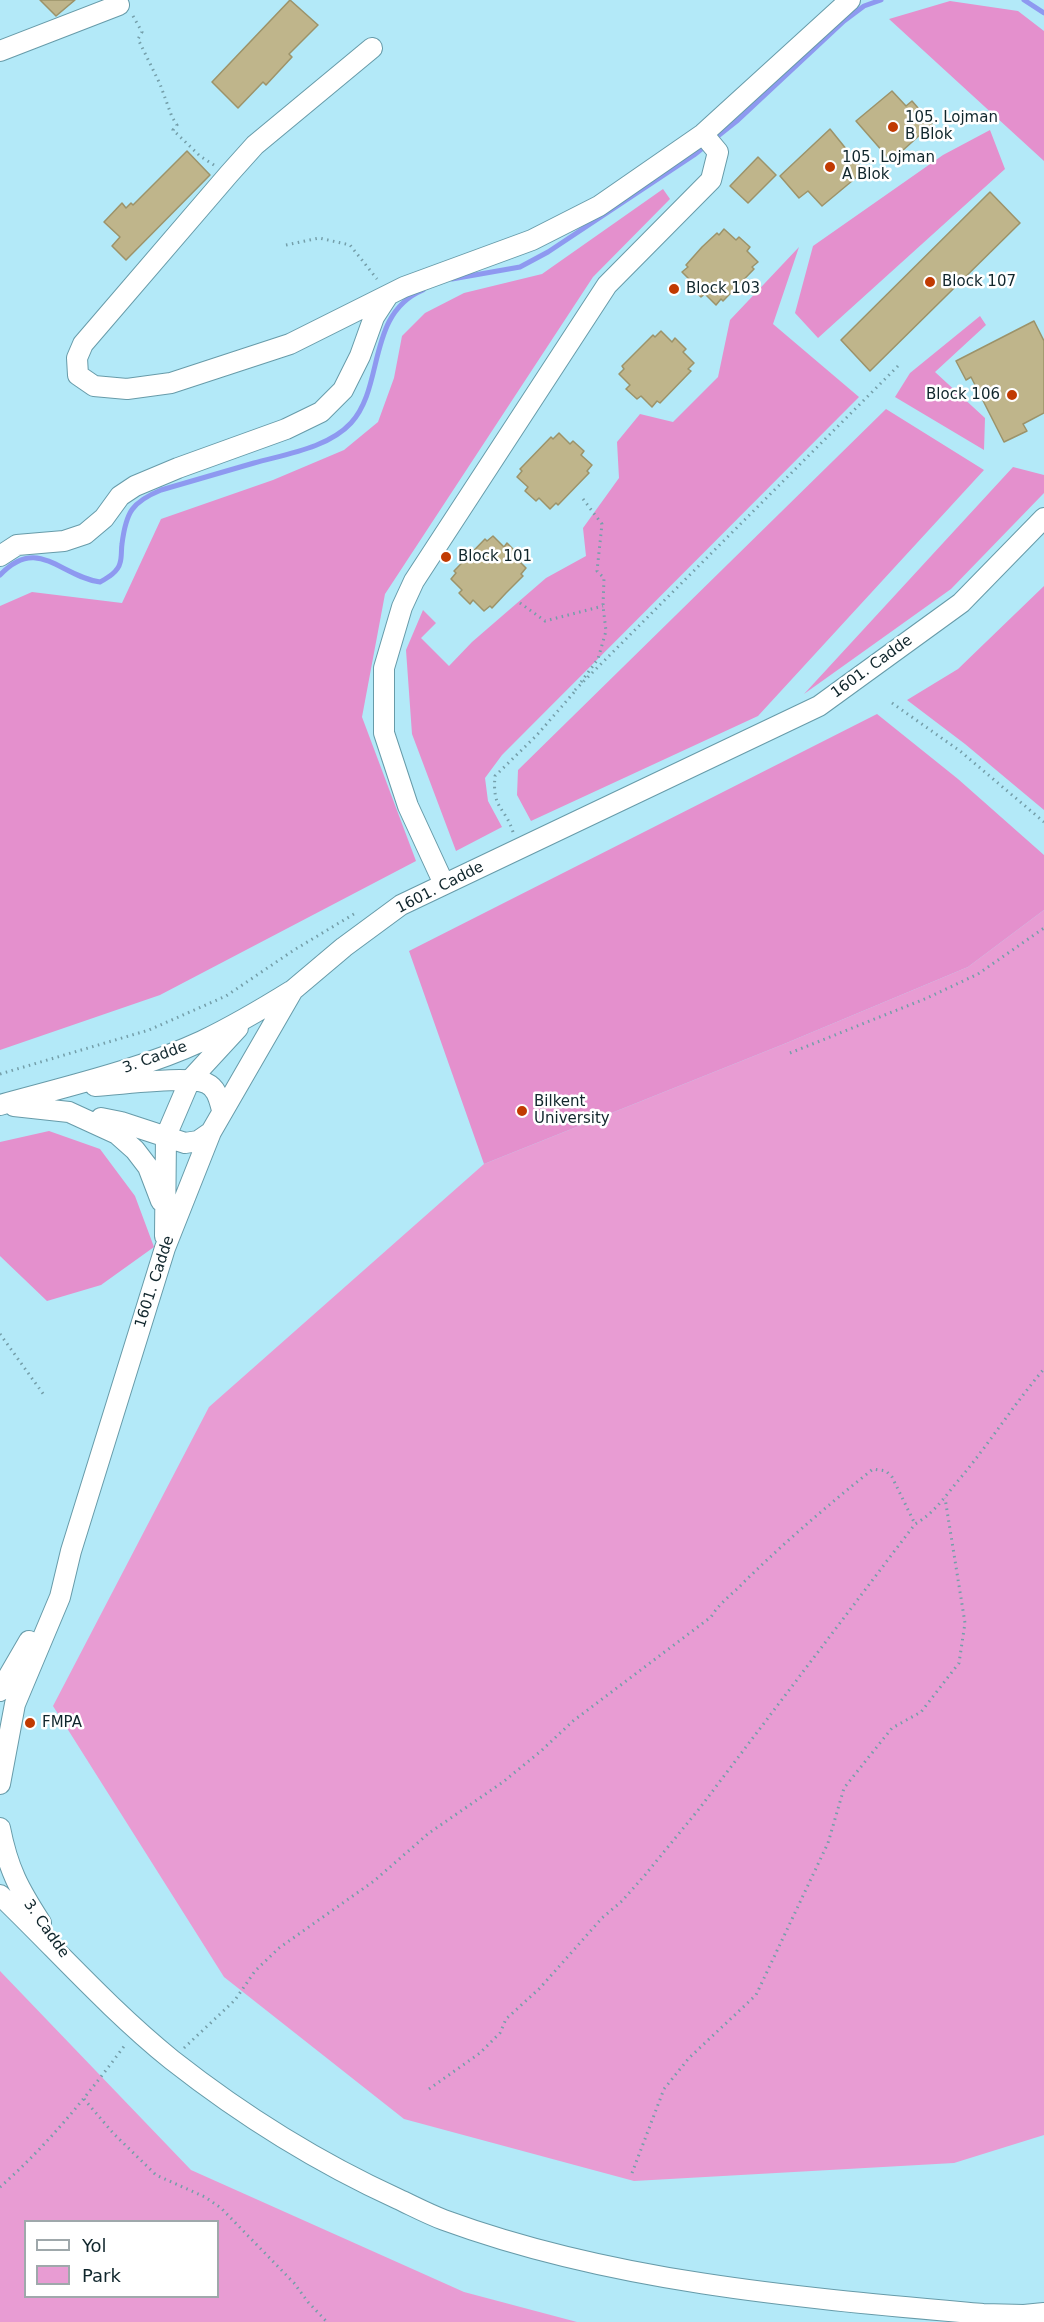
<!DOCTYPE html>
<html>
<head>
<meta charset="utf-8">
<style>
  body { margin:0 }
  #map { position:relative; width:1044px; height:2322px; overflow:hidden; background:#b3e9f8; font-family:"DejaVu Sans",sans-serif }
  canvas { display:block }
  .legend { position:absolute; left:24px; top:2220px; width:195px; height:78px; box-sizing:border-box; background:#fff; border:2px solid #9fa8ab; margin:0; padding:8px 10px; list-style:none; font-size:18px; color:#10262c }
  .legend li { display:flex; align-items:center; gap:12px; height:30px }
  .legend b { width:30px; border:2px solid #9fa8ab }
</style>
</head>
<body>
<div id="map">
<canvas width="1044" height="2322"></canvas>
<ul class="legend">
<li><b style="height:8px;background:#fff"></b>Yol</li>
<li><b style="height:16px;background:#e89cd3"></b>Park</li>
</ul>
</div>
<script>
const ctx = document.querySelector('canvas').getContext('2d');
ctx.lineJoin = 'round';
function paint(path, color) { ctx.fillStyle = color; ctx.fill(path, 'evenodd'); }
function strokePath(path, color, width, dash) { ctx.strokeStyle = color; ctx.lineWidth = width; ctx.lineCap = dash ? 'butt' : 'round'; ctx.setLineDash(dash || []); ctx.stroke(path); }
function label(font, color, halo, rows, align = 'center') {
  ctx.font = font + ' "DejaVu Sans",sans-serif'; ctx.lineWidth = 5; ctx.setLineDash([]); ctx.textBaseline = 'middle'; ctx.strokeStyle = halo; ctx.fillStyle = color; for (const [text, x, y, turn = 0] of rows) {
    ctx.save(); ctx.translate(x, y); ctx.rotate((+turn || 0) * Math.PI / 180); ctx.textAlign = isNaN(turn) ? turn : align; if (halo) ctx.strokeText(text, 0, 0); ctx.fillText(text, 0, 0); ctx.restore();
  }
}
const green = new Path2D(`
  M1044,910V2135L954,2163L634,2181L404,2119L224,1977L53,1706L209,1407L484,1164L784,1044L968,967Z
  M0,1971L191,2170L464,2292L577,2322H0ZM26,2222H218V2296H26Z`);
const forest = new Path2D(`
  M950,1L1018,11L1044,31V161L889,19Z
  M990,130L1005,169L818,338L795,313L813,246L943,155Z
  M663,189L670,199L593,277L385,594L362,717L416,861L160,995L0,1050V606L32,592L122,603L161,519L273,480L344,450L378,422L394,378L402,336L425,313L464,293L542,274Z
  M799,247L773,324L859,397L502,755L485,778L488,801L502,827L456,851L412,734L406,650L423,610L436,623L421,638L449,666L472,642L546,578L586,556L583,528L619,478L617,442L640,414L673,422L718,377L730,320Z
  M980,316L986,325L935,372L985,418L984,450L895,397L910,373Z
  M886,409L984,470L758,716L531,821L517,795L518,770Z
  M1013,467L1044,475V493L951,589L804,694Z
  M1044,586V810L965,744L907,700L958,669Z
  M877,714L958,779L1044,855V910L968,967L784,1044L484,1164L409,951Z
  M49,1131L100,1149L135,1196L154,1247L101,1285L47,1301L0,1256V1142Z`);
const stream = new Path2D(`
  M1024,0L1044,13
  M452,279L520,267L548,252L694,155L738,120L844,21L864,6L881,0
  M0,575C38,535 59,576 100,582C107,578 118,572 120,563C122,557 121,550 122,544C126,512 132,502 161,490C192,481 223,472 254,463C286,454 328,448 351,423C385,386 366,314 423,290`);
const building = new Path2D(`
  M40,0H75L56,16Z
  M290,0L318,25L289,54L292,57L266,85L263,82L238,108L212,82Z
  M892,91L906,106L912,101L932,124L891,161L856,121Z
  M830,129L864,171L822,206L808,191L799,198L780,176Z
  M187,151L210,175L126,260L112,246L120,237L104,222L122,203L126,208L131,203L133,205Z
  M758,157L776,175L748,203L730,186Z
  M990,192L1020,223L870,371L841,340Z
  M724,229L736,240L739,237L750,247L747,251L758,262L752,267L754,269L723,301L721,299L716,305L705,294L701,297L690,287L693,283L682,272L688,267L686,265L702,247L717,233L719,235Z
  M1034,321L1044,341V413L1023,424L1027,431L1004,442L971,377L966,380L956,361Z
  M661,331L672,342L675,338L686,349L683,352L694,363L688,369L691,371L660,403L657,401L652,407L641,396L637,399L626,389L630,385L619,374L624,369L622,366L653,335L655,337Z
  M559,433L570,444L573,441L584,451L581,455L592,465L587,471L589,473L558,505L556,503L550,509L539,498L536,501L525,491L528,487L517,477L522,471L520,469L551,437L553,439Z
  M493,536L504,547L507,543L518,554L515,557L526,568L521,574L523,576L506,593L492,608L490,606L484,611L473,600L470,604L459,593L462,590L451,579L456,573L454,571L485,539L487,541Z`);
const path = new Path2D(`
  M133,16L142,32L138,39L160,84L172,117L177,125L173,130L200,156L214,165
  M286,245L319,238L350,245L377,279
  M520,603L545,621L603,606
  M581,682L598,659L606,631L603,606L604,578L597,571L602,524L583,499
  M575,690L900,364
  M892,703L960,751L1044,822
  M513,832C505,806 492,810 495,776L537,735L576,690
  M790,1053L927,998L978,974L1044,928
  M0,1074L149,1030L226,996L294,950L354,914
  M0,1334L44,1395
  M184,2048L235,2000L255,1971L279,1948L374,1881L429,1833L503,1782L541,1751L573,1721L711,1617C720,1602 733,1594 745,1581C786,1541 828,1505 873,1469L886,1471L892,1477L915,1524
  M429,2089L480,2053L500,2033L506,2019L540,1988L602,1918L622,1901L645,1875L699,1809L915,1524C933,1514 944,1498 957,1482C988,1446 1013,1405 1044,1369
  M84,2099L113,2133L156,2175L205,2197L221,2208L294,2283L308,2302L327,2322
  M632,2173L664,2089L689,2058L756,1995L828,1843L844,1788L892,1728L921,1712L959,1663L965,1623L945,1498
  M0,2187C48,2145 87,2096 125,2045`);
const street = new Path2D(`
  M372,48L255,145L229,174L83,344L77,358L78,375L94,386L127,389L171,383L290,344L404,287L532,240L599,206L703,134L850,0
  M0,51L119,5
  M0,556L17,545L64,541L85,534L104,518L120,496L135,486L178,468L286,429L321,412L343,390L360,356L374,317L387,297
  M444,884L408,806L384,733V668L402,607L414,581L607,285L711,180L718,152L703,134
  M95,1086C119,1085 187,1075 206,1083C217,1088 219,1099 222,1110
  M0,1105C65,1087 142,1069 202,1041C233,1026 262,1009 291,991
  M14,1106L69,1112L117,1134L135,1150L148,1167L161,1201
  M101,1118L121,1122L185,1143L198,1141L211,1132
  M165,1236L166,1136L190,1080L238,1028
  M0,1691L29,1641
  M0,1784L15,1704L60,1597L71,1551L165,1248L211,1132L293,990L344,947L401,905L819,706L961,603L1044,518
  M0,1828C8,1869 19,1889 41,1923
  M0,1895C57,1950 110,2010 172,2060C242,2115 317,2162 398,2199C413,2206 428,2214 444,2220C616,2283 802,2298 983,2314L1024,2315L1044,2313`);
const markers = [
  [893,127,6,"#c13a02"],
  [830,167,6,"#c13a02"],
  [930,282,6,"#c13a02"],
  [674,289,6,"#c13a02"],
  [1012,395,6,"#c13a02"],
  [446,557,6,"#c13a02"],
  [522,1111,6,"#c13a02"],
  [30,1723,6,"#c13a02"]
];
const poiNames = [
  ["105. Lojman",905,118],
  ["B Blok",905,135],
  ["105. Lojman",842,158],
  ["A Blok",842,175],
  ["Block 107",942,282],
  ["Block 103",686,289],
  ["Block 106",1000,395,"right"],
  ["Block 101",458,557],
  ["Bilkent",534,1102],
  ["University",534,1119],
  ["FMPA",42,1723]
];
const streetNames = [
  ["1601. Cadde",872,667,-36],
  ["1601. Cadde",440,888,-27],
  ["3. Cadde",155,1058,-20],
  ["1601. Cadde",155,1282,-72],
  ["3. Cadde",46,1929,55]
];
paint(green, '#e89cd3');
paint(forest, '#e490cd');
strokePath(stream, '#8e99f0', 5);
paint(building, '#bfb58b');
strokePath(building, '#9c936a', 1.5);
strokePath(street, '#679ba9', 22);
strokePath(path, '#749ea9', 3, [1.5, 4.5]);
strokePath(street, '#fff', 20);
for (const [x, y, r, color] of markers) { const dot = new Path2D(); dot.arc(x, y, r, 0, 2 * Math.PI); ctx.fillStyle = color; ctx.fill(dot); strokePath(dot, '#fff', 2); }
label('15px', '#10262c', '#fff', poiNames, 'left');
label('15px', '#10262c', '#fff', streetNames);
</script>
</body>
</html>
